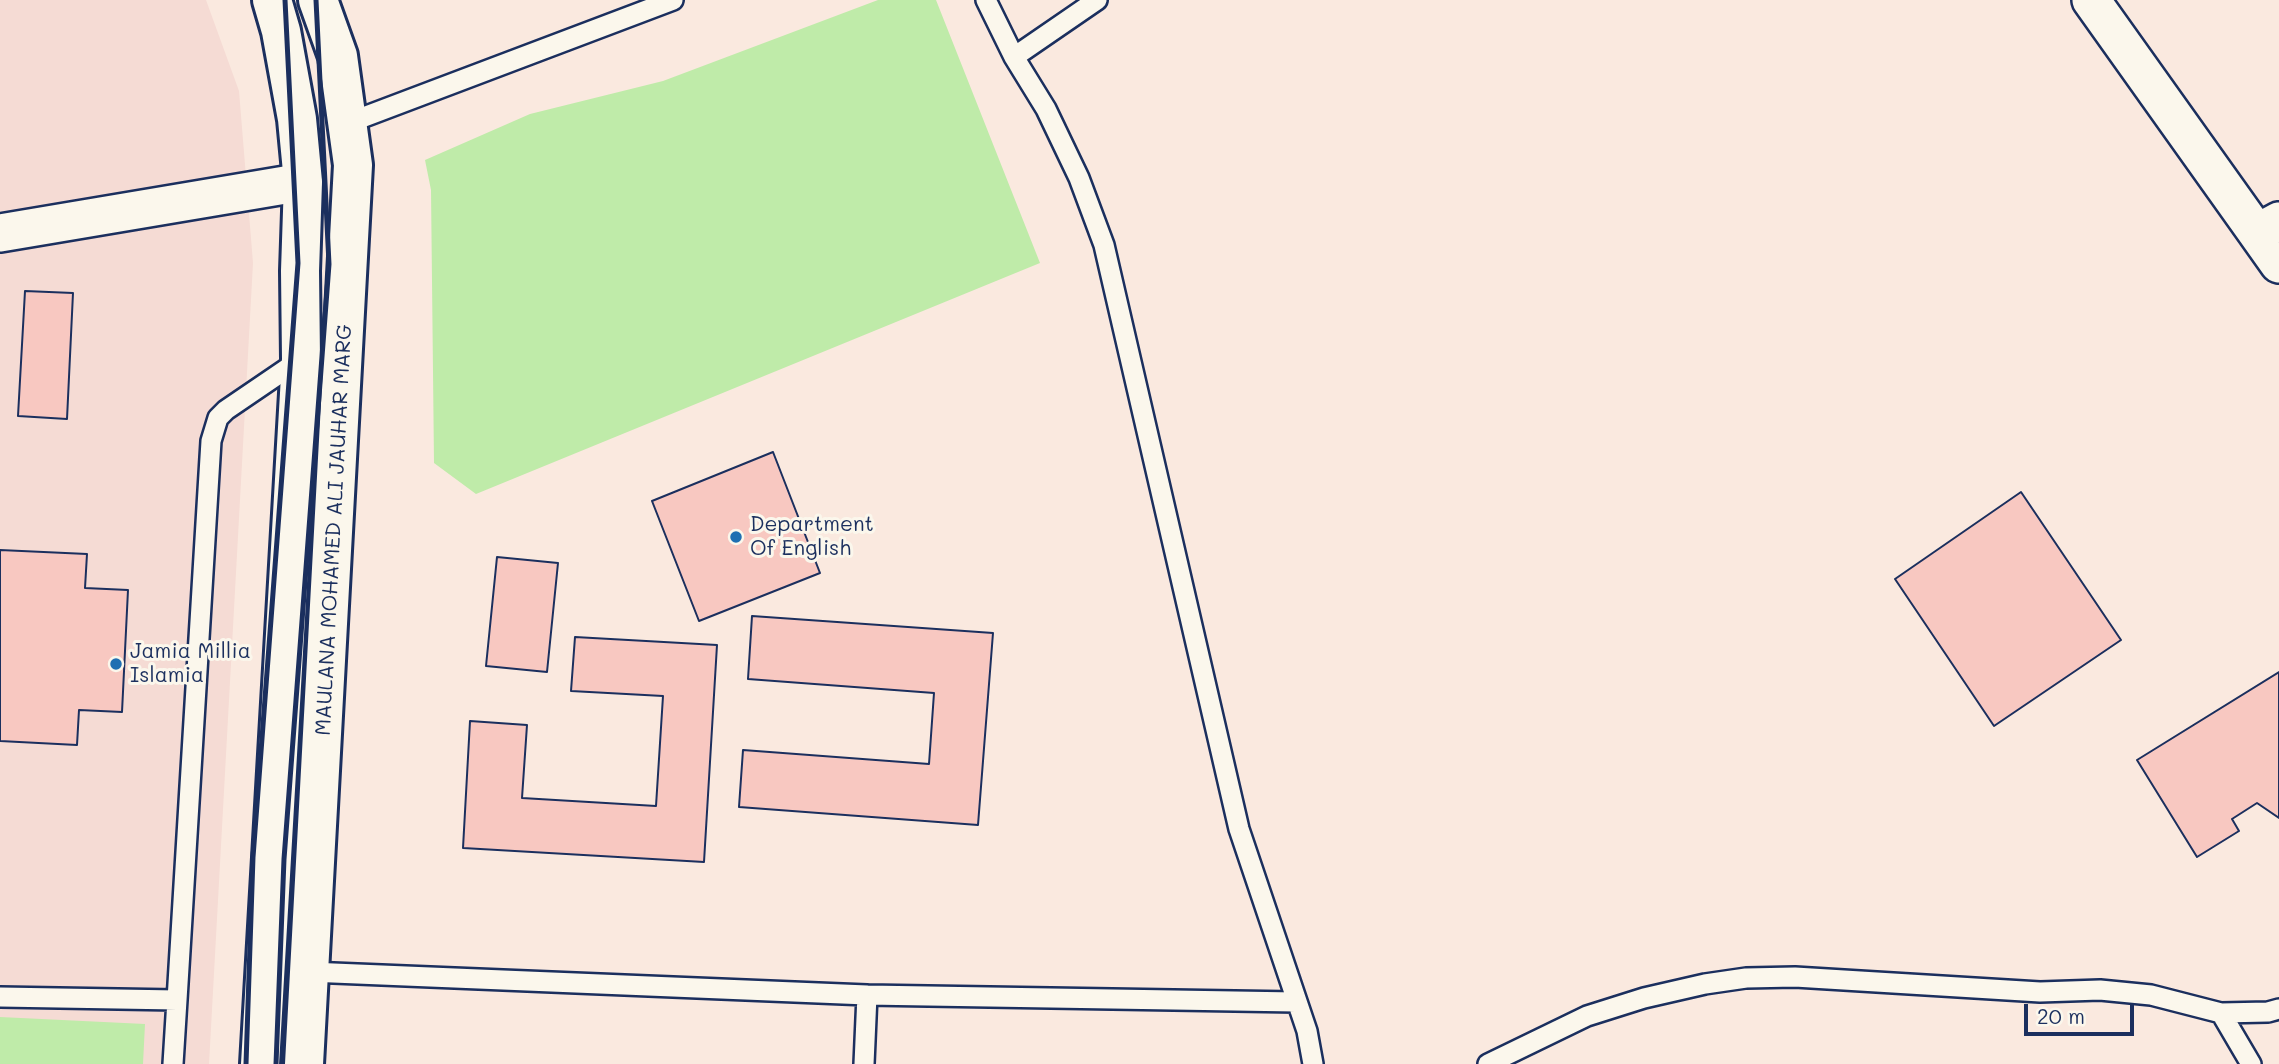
<!DOCTYPE html>
<html>
<head>
<meta charset="utf-8">
<style>
  body { margin:0 }
  #map { position:relative; width:2279px; height:1064px; overflow:hidden; background:#fae9df; font-family:Mali,sans-serif }
  canvas { display:block }
  .scale { position:absolute; left:2024px; top:1004px; width:110px; height:32px; box-sizing:border-box; border:4px solid #1b2f5e; border-top:0; padding-left:9px; font-size:21px; line-height:24px; white-space:nowrap; color:#1b2f5e; -webkit-text-stroke:5px #fbf7ec; paint-order:stroke }
</style>
</head>
<body>
<div id="map">
<canvas width="2279" height="1064"></canvas>
<div class="scale">20 m</div>
</div>
<script>
const ctx = document.querySelector('canvas').getContext('2d');
ctx.lineJoin = 'round';
function paint(path, color) { ctx.fillStyle = color; ctx.fill(path, 'evenodd'); }
function strokePath(path, color, width, dash) { ctx.strokeStyle = color; ctx.lineWidth = width; ctx.lineCap = dash ? 'butt' : 'round'; ctx.setLineDash(dash || []); ctx.stroke(path); }
function label(font, color, halo, rows, align = 'center') {
  ctx.font = font + ' Mali,sans-serif'; ctx.lineWidth = 6; ctx.setLineDash([]); ctx.textBaseline = 'middle'; ctx.strokeStyle = halo; ctx.fillStyle = color; for (const [text, x, y, turn = 0] of rows) {
    ctx.save(); ctx.translate(x, y); ctx.rotate((+turn || 0) * Math.PI / 180); ctx.textAlign = isNaN(turn) ? turn : align; if (halo) ctx.strokeText(text, 0, 0); ctx.fillText(text, 0, 0); ctx.restore();
  }
}
const built = new Path2D(`
  M0,0H206L239,91L253,263L209,1064H0Z`);
const green = new Path2D(`
  M878,0H936L1040,263L476,494L434,463L431,190L425,160L530,114L663,81Z
  M0,1017L145,1024L143,1064H0Z`);
const building = new Path2D(`
  M25,291L73,293L67,419L18,416Z
  M773,452L820,573L699,621L652,501Z
  M2021,492L2121,640L1994,726L1895,579Z
  M0,550L87,554L85,588L128,590L122,712L79,710L77,745L0,741Z
  M497,557L558,563L547,672L486,666Z
  M752,616L993,633L978,825L739,807L743,750L929,764L934,693L748,679Z
  M575,637L717,645L704,862L463,848L470,721L527,725L522,798L656,806L663,696L571,691Z
  M2279,672V818L2257,803L2232,819L2239,831L2197,857L2137,760Z`);
const lane = new Path2D(`
  M986,0L1014,57L1046,109L1079,178L1104,245L1239,829L1307,1031L1313,1064
  M1014,57L1097,0
  M348,123L673,0
  M309,972L867,995L1296,1002
  M0,997L177,1000L211,441L218,418L226,410L301,359
  M2221,1013L2251,1064
  M173,1064L177,1000
  M864,1064L867,995
  M1488,1064L1587,1016L1644,998L1705,984L1746,978L1795,977L2040,992L2100,990L2151,995L2221,1013L2268,1012L2279,1009`);
const street = new Path2D(`
  M2091,0L2257,233L2279,221
  M0,233L303,182
  M2257,233L2279,264`);
const secondary = new Path2D(`
  M260,1064L301,359L300,271L303,182L297,119L281,31L272,0
  M304,1064L353,165L338,56L318,0`);
const rail = new Path2D(`
  M246,1064L253,857L298,263L285,0
  M276,1064L284,859L329,264L316,0`);
const markers = [
  [736,537,7,"#1f6fb2"],
  [116,664,7,"#1f6fb2"]
];
const poiNames = [
  ["Department",750,525],
  ["Of English",750,549],
  ["Jamia Millia",130,652],
  ["Islamia",130,676]
];
const streetNames = [
  ["MAULANA MOHAMED ALI JAUHAR MARG",334,530,-87]
];
paint(built, '#f5dbd4');
paint(green, '#bfeba9');
paint(building, '#f8c8c1');
strokePath(building, '#1b2f5e', 2);
strokePath(lane, '#1b2f5e', 24);
strokePath(street, '#1b2f5e', 42);
strokePath(secondary, '#1b2f5e', 44);
strokePath(lane, '#fbf7ec', 19);
strokePath(street, '#fbf7ec', 37);
strokePath(secondary, '#fbf7ec', 38);
strokePath(rail, '#1b2f5e', 5);
for (const [x, y, r, color] of markers) { const dot = new Path2D(); dot.arc(x, y, r, 0, 2 * Math.PI); ctx.fillStyle = color; ctx.fill(dot); strokePath(dot, '#fbf7ec', 2.5); }
label('21px', '#1b2f5e', '#fbf7ec', poiNames, 'left');
label('21px', '#1b2f5e', '#fbf7ec', streetNames);
</script>
</body>
</html>
